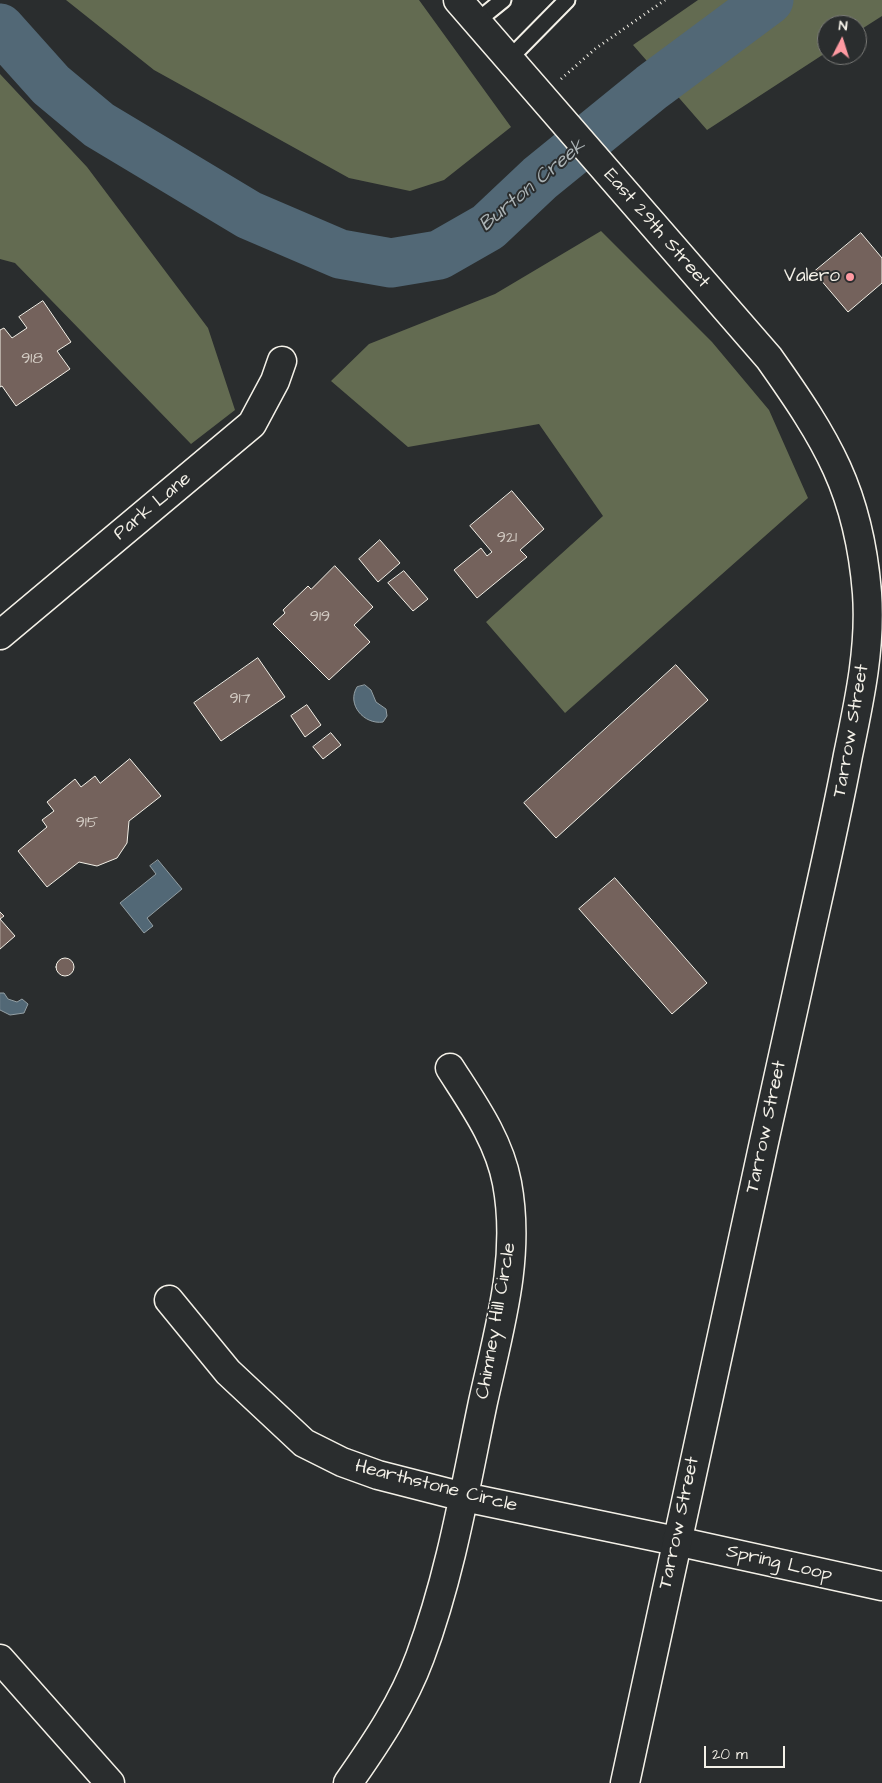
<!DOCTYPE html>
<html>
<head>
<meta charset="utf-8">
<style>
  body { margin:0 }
  #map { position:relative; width:882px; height:1783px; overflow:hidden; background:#2a2d2e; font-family:"Architects Daughter",sans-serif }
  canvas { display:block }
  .north { position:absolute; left:817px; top:15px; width:50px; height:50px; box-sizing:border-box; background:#2a2d2e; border:1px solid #7b7b78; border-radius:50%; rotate:5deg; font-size:14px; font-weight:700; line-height:20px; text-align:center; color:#f4f1e8 }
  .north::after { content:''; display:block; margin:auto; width:18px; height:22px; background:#ff9aa2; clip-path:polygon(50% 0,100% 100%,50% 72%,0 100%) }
  .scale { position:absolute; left:704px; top:1746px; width:81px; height:22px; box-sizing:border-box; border:2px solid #f4f1e8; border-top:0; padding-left:6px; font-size:15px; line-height:18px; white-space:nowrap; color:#f4f1e8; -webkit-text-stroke:4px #2a2d2e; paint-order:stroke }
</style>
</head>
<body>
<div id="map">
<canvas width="882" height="1783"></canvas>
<div class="north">N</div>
<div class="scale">20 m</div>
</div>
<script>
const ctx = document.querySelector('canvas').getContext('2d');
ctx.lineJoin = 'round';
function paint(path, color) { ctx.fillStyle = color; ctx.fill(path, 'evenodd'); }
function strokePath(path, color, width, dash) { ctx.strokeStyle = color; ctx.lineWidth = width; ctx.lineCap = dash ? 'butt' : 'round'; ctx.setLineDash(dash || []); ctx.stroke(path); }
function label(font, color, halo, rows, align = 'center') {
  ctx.font = font + ' "Architects Daughter",sans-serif'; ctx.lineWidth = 4; ctx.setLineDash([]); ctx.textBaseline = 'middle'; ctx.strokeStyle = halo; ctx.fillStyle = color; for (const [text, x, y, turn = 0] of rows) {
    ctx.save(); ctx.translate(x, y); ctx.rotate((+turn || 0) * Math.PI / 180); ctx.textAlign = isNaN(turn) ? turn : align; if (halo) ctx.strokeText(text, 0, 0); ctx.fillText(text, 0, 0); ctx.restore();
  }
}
const green = new Path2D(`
  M66,0H419L511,127L444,180L410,191L349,178L154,70Z
  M698,0H882V16L857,32V25H827V52L707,130L633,45Z
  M0,74L87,167L208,328L235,410L191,444L15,263L0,259Z
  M601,231L712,342L769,410L808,498L565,713L486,622L603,516L539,424L408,447L331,381L369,344L495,294Z`);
const water = new Path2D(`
  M365,685L371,690L376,702L386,709L387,716L383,722C364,725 346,704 357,687Z
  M158,860L182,889L147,918L153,926L144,933L120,903L156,874L150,866Z
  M0,993H4L8,999L17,1002L22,999L28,1004L24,1013L10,1015L0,1010Z`);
const river = new Path2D(`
  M0,28L51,85L99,125L249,215L340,254L391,263L439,255L488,227L540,178L652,87L769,0`);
const building = new Path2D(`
  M861,233L882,258V283L848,312L814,272Z
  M43,301L71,342L57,351L70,369L16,406L2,386L0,387V330L4,328L12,338L27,328L19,317Z
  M512,491L544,529L520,550L527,557L477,598L454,570L481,548L487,556L492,552L470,526Z
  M380,540L400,563L378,582L359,559Z
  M335,566L373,607L354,625L370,642L329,680L273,624L285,613L283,610L308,586L311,589Z
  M404,571L428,599L413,611L388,583Z
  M258,658L285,697L221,741L194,703Z
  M676,665L708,700L556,838L524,803Z
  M307,705L321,725L305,737L291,716Z
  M331,733L341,745L323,759L313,747Z
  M130,759L161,796L129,821L127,843L117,858L97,866L79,862L47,887L18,851L47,827L42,820L54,811L47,802L75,779L81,787L95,776L100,783Z
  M615,878L707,983L672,1014L579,909Z
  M0,912L4,916L0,919L15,936L0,949Z
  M56 967a9 9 0 1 1 18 0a9 9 0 1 1-18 0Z`);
const path = new Path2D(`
  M561,79L595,49L665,0`);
const service = new Path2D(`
  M477,21L503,0
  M509,59L567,0`);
const minor = new Path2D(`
  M0,635L252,424L275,381L282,361
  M169,1300L228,1372L304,1443L342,1462L378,1475L464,1497L676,1541
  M0,1659L110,1783
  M348,1783C376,1743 403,1703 420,1657C451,1574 465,1488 483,1402C499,1329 521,1258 507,1183C499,1140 473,1104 450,1068`);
const tertiary = new Path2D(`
  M676,1541L882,1586`);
const secondary = new Path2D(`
  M458,0L769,358C827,440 859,491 867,593C871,648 859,702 848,755C834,830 816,905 800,979C741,1247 681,1515 625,1783`);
const markers = [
  [850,277,5,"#ff9aa2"]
];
const numberNames = [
  ["918",32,360],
  ["921",507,539],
  ["919",320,618],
  ["917",240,700],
  ["915",87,824]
];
const streetNames = [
  ["East 29th Street",656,229,49],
  ["Park Lane",153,507,-40],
  ["Tarrow Street",852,731,-80],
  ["Tarrow Street",767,1127,-78],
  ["Chimney Hill Circle",497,1321,-80],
  ["Hearthstone Circle",436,1487,14],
  ["Tarrow Street",680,1523,-78],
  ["Spring Loop",779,1564,13]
];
const poiNames = [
  ["Valero",840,277]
];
const waterNames = [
  ["Burton Creek",533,186,-40]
];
paint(green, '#636b51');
paint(water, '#526876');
strokePath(water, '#939fa4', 1);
strokePath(river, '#526876', 49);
paint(building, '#74625c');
strokePath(building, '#f4f1e8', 1);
strokePath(service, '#f4f1e8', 19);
strokePath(minor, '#f4f1e8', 31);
strokePath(tertiary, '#f4f1e8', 31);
strokePath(secondary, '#f4f1e8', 31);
strokePath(path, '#f4f1e8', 3, [1, 4]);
strokePath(service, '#2a2d2e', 15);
strokePath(minor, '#2a2d2e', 28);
strokePath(tertiary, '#2a2d2e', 28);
strokePath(secondary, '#2a2d2e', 28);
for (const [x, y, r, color] of markers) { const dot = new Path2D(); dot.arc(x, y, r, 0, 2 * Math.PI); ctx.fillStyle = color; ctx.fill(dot); strokePath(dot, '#2a2d2e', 2); }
label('16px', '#d4cdc5', null, numberNames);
label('19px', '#f4f1e8', '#2a2d2e', streetNames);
label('19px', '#f4f1e8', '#2a2d2e', poiNames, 'right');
label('italic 20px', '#abb3b5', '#2a2d2e', waterNames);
</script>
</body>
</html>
